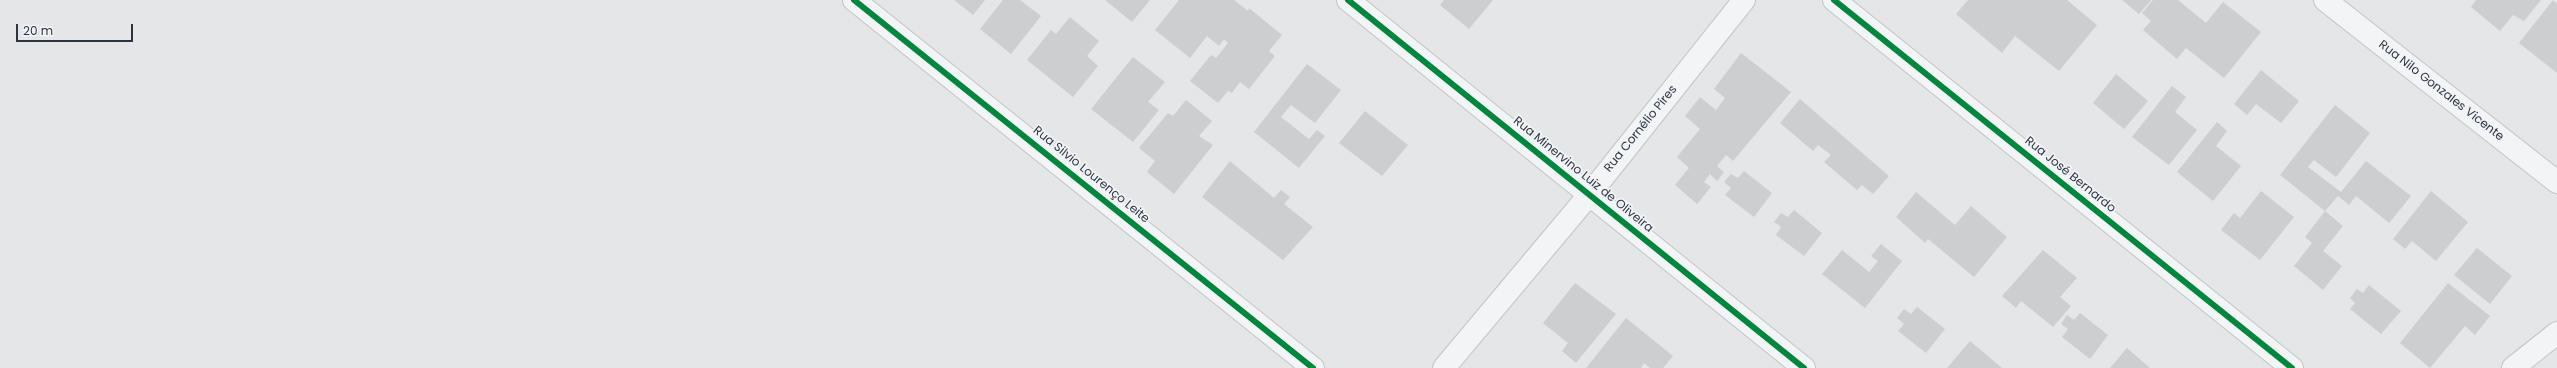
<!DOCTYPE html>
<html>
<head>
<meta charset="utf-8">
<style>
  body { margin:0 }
  #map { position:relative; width:2557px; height:368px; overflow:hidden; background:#e4e6e8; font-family:Poppins,sans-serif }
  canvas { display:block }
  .scale { position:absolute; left:16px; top:24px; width:117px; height:18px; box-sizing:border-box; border:2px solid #2b3541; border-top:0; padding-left:5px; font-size:12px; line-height:14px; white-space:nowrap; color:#2b3541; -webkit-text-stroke:3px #f2f4f7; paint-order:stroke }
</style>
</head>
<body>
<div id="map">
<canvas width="2557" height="368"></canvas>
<div class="scale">20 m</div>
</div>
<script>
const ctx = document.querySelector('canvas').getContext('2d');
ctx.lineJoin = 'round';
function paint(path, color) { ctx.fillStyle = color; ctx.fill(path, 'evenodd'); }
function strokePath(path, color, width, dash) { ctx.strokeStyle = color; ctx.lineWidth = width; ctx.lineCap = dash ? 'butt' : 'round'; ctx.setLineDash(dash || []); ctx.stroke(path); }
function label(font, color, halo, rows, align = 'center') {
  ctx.font = font + ' Poppins,sans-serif'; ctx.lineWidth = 3.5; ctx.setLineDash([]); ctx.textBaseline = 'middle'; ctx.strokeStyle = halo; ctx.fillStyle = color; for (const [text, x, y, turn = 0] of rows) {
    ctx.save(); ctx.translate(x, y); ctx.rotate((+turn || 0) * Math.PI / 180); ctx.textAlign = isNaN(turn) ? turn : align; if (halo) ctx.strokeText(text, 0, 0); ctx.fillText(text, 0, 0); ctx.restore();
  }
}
const building = new Path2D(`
  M954,0H985L973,15Z
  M1003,0H1020L1041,16L1011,54L980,29Z
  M1105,0H1150L1132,22Z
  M1179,0H1234L1248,11L1249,8L1282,35L1269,51L1275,56L1249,89L1240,82L1232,93L1228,91L1218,103L1190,81L1211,55L1216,58L1228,43L1224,39L1219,46L1207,36L1190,58L1155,30Z
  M1444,0H1493L1469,29L1440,5Z
  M1968,0H2067L2097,25L2059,71L2015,36L2002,53L1956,14Z
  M2122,0H2151L2139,14Z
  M2153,0H2178L2206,23L2223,2L2261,32L2224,78L2186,48L2177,59L2143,30L2151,21L2142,13Z
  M2476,0H2541L2524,21L2513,15L2500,31L2471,7Z
  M2553,0L2557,4V73L2519,43Z
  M1070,17L1099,41L1087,56L1098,66L1073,97L1027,60L1051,30L1056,34Z
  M1741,53L1791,92L1733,161L1726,155L1717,166L1724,172L1717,181L1710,174L1704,182L1711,187L1697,204L1675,185L1689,168L1677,157L1700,129L1685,116L1700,97L1716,110L1725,98L1714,89Z
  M1133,57L1165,82L1148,102L1159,110L1133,142L1091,109Z
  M1307,64L1341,90L1315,123L1291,105L1281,117L1309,139L1317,130L1325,136L1299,168L1254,132Z
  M2261,70L2299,101L2281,123L2256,104L2247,115L2234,104Z
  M2116,74L2148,101L2124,129L2093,103Z
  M2172,86L2186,97L2175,112L2197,130L2169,165L2132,137Z
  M1800,99L1889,176L1873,194L1862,185L1857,190L1824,162L1831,155L1818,145L1813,151L1780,123Z
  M1186,100L1212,121L1199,136L1213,145L1174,194L1147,172L1155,161L1139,148L1168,113L1173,116Z
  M2335,105L2370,133L2336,177L2314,160L2308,167L2341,192L2366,161L2411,196L2389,223L2356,196L2349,205L2338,196L2325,211L2280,175Z
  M1365,111L1408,145L1382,176L1339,143Z
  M2217,122L2227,131L2216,146L2241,166L2213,201L2177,172Z
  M1230,161L1274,198L1281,190L1290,197L1284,204L1313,227L1283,260L1202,197Z
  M1744,171L1772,193L1754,217L1725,195L1731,188L1724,182L1731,174L1738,178Z
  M2261,191L2294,217L2260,260L2221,230L2234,213L2240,218Z
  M2431,191L2468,222L2436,261L2412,241L2405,249L2393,239Z
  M1916,192L1955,225L1971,206L2007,237L1974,277L1928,239L1925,243L1896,217Z
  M1794,210L1822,233L1804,256L1776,235L1781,227L1774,222L1781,213L1788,217Z
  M2325,211L2343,226L2323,251L2342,266L2323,290L2294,266L2312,243L2305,237Z
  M1881,244L1902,261L1865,308L1822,274L1842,250L1869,272L1878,261L1871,256Z
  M2477,248L2512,276L2490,304L2454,275Z
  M2043,250L2077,278L2060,297L2071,306L2053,327L2021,301L2016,308L2002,296Z
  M1575,283L1616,314L1576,363L1562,351L1568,343L1543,323Z
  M2448,283L2490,316L2475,335L2465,326L2430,368L2400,343Z
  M2369,285L2401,311L2381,334L2350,309L2355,303L2350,298L2357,289L2363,293Z
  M1917,307L1945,329L1926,353L1898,331L1904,324L1897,318L1904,309L1911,314Z
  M2080,313L2108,335L2090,359L2062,337L2068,329L2061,324L2067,315L2074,320Z
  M1626,318L1673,356L1663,368H1650L1644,363L1641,368H1586Z
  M1970,341L2002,368H1947Z
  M2127,348L2150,368H2110Z`);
const minor = new Path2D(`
  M854,0L1313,368
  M1348,0L1804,368
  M1834,0L2292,368
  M2325,0L2557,182
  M1444,368L1589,195L1744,0
  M2513,368L2557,333`);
const cycleway = new Path2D(`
  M854,0L1313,368
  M1348,0L1804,368
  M1834,0L2292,368`);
const streetNames = [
  ["Rua Nilo Gonzales Vicente",2441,91,38],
  ["Rua Cornélio Pires",1641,129,-51],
  ["Rua Silvio Lourenço Leite",1091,175,39],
  ["Rua Minervino Luiz de Oliveira",1583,175,39],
  ["Rua José Bernardo",2070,175,39]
];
paint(building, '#ccced0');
strokePath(minor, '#c2c4c6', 24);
strokePath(minor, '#f3f4f5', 22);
strokePath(cycleway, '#00873e', 6);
label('12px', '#2b3541', '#f2f4f7', streetNames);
</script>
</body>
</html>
